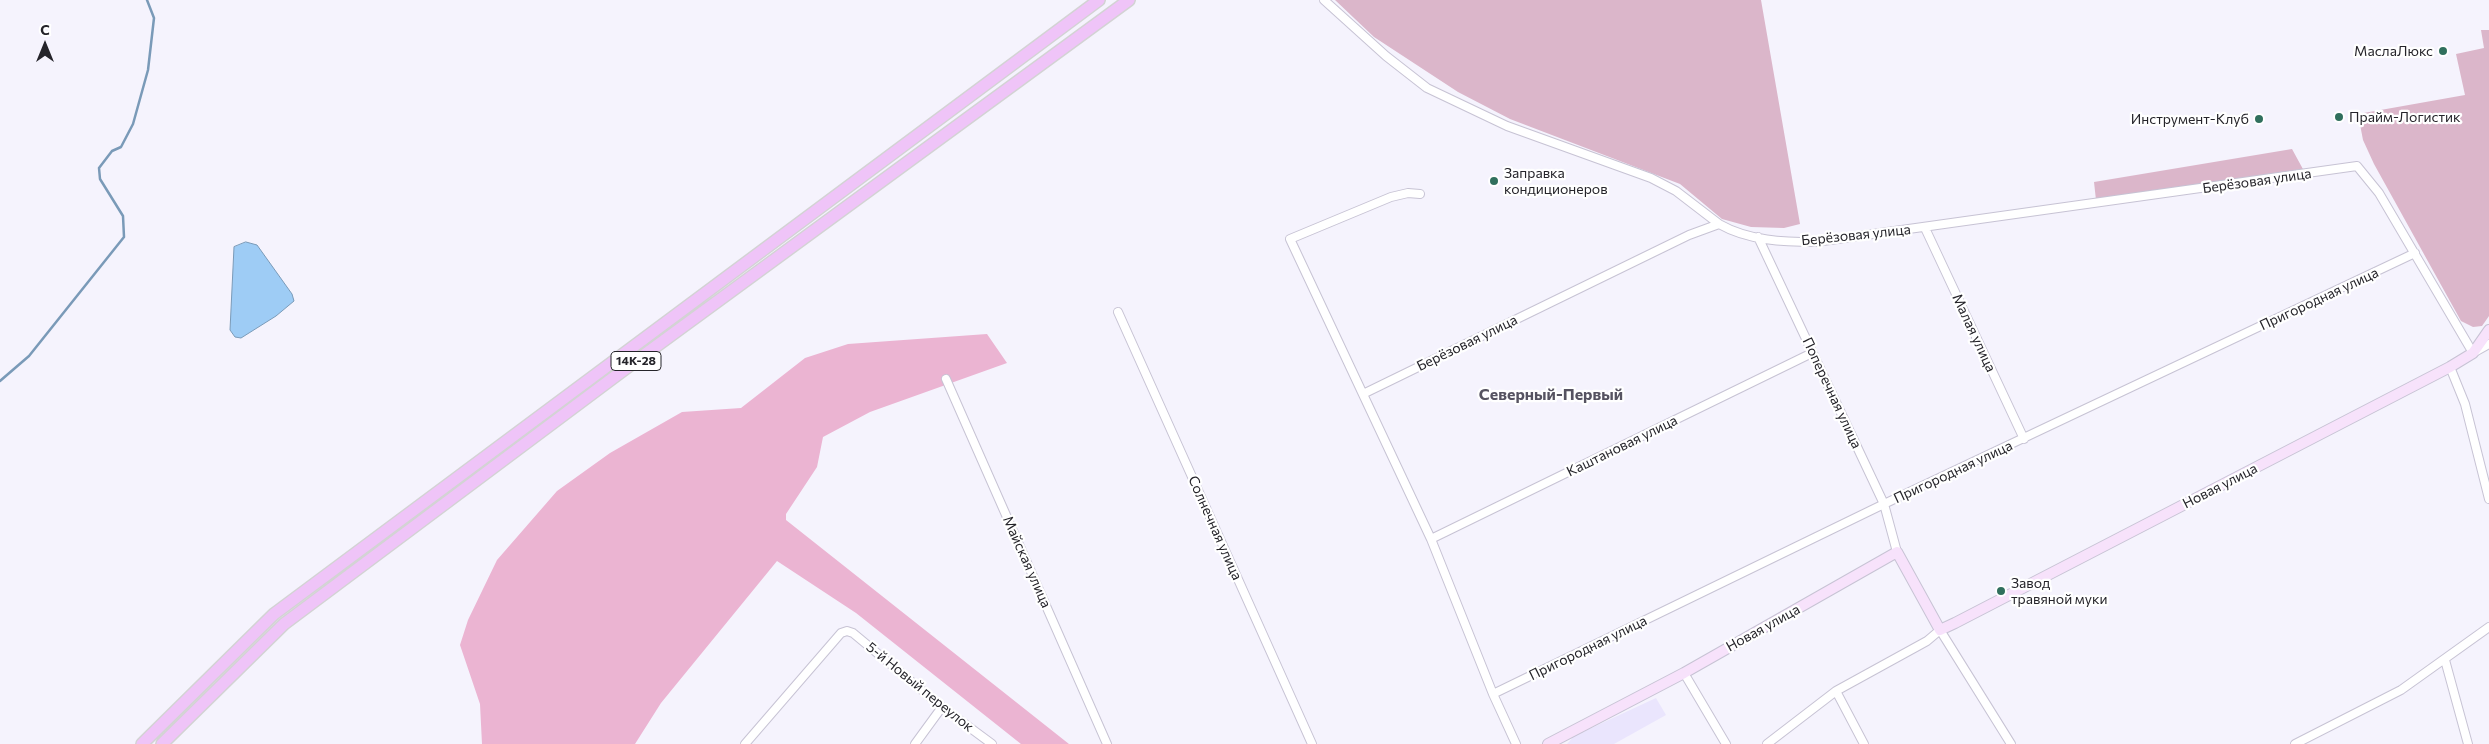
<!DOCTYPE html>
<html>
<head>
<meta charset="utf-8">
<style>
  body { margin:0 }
  #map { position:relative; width:2489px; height:744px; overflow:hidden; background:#f5f3fd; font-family:Commissioner,sans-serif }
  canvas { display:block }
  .north { position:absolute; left:20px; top:20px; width:50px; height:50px; -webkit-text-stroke:4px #fff; paint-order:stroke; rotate:0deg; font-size:14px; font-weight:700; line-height:20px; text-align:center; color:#25242a }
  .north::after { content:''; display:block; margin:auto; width:18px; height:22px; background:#25242a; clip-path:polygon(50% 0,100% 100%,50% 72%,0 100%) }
</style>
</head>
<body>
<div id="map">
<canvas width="2489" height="744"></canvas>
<div class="north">С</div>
</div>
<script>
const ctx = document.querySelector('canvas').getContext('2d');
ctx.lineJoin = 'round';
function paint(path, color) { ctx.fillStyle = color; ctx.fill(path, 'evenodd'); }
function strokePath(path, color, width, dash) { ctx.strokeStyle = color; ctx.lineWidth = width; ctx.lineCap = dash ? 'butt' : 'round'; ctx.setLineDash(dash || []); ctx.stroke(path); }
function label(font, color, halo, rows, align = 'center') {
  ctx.font = font + ' Commissioner,sans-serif'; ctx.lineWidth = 4.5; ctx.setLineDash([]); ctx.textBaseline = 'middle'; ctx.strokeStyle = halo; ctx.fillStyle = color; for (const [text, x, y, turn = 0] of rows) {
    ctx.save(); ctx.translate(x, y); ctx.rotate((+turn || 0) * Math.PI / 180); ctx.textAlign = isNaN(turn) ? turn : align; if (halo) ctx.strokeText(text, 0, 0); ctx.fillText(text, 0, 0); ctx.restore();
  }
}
const built = new Path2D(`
  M1656,698L1666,715L1614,744H1567L1574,736Z`);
const green = new Path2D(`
  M1335,0H1761L1800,224L1784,228L1751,227L1722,219L1680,184L1510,119L1458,92L1374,37Z
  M2481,30H2489V316L2482,326L2473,327L2461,321L2374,164L2363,140L2358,114L2465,95L2456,54L2484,48Z
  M2292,149L2304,171L2096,200L2094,182Z`);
const forest = new Path2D(`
  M987,334L1007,363L870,412L823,437L817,467L786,514V520L1069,744H1021L856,613L777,561L661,703L635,744H482L480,704L460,645L468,620L497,560L557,491L610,453L682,412L741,408L805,358L848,344Z`);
const water = new Path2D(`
  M246,242L257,245L292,294L294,301L276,316L241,338L235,337L230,330L234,247Z`);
const stream = new Path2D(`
  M0,381L29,356L124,237L123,216L100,179L99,168L112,151L121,147L133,124L148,70L154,18L147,0`);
const street = new Path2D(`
  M1324,0L1386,56L1427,88L1507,126L1651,178L1676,191L1719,224
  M1420,194L1408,193L1391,197L1290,239L1431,539L1493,694L1516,744
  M1925,228L2024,439
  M1758,237L1884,504L1897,552
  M1118,312L1312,744
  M2450,367L2465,404L2489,499
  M946,379L1107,744
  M1363,394L1689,235L1719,224C1749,241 1784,242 1816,242L2357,166L2379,193L2473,353L2489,344
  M1431,539L1812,353
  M2445,660L2468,744
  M1684,673L1726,744
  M1836,691L1864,744
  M1493,694L1884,504L2415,253
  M745,744L841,633L847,631L853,633L942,707L992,744
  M915,744L942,707
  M1767,744L1836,691L1927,641L1940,630L2011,744
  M2295,744L2401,690L2489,627`);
const secondary = new Path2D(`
  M1548,744L1684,673L1897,552L1940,630L1955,623L2450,367L2473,353L2489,330`);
const primary = new Path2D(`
  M142,744L274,614L1099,0
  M162,744L284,624L621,372L1129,0`);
const markers = [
  [2443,51,5,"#306f5d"],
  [2339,117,5,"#306f5d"],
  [2259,119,5,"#306f5d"],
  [1494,181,5,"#306f5d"],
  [2001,591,5,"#306f5d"]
];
const shields = [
  [636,361,50]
];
const shieldNames = [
  ["14К-28",636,361]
];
const poiNames = [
  ["МаслаЛюкс",2433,51,"right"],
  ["Прайм-Логистик",2349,117],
  ["Инструмент-Клуб",2249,119,"right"],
  ["Заправка",1504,173],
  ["кондиционеров",1504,189],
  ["Завод",2011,583],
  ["травяной муки",2011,599]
];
const streetNames = [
  ["Берёзовая улица",2257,181,-8],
  ["Берёзовая улица",1856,235,-6],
  ["Пригородная улица",2319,299,-25],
  ["Малая улица",1974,333,65],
  ["Берёзовая улица",1467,343,-26],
  ["Поперечная улица",1832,393,65],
  ["Каштановая улица",1622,446,-26],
  ["Пригородная улица",1953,472,-25],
  ["Новая улица",2220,486,-27],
  ["Солнечная улица",1215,528,66],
  ["Майская улица",1027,562,66],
  ["Новая улица",1763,628,-29],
  ["Пригородная улица",1588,648,-26],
  ["5-й Новый переулок",920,687,39]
];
const quarterNames = [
  ["Северный-Первый",1551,395]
];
paint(built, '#eae5fd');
paint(green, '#dbb6ca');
paint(forest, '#ebb4d2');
paint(water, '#9eccf5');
strokePath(water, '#7a9ab8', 1);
strokePath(stream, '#7a9ab8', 2.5);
strokePath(street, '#c7c3d4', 10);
strokePath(secondary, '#c7c3d4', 12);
strokePath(primary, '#d3d3d4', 14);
strokePath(street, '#fff', 8);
strokePath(secondary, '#f7e2fb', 10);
strokePath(primary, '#efc4f8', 11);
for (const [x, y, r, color] of markers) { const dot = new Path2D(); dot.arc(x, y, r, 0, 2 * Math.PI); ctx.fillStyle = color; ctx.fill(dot); strokePath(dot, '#fff', 2); }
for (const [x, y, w] of shields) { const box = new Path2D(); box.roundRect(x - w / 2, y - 9.5, w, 19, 4); ctx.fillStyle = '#fff'; ctx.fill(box); strokePath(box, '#25242a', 1); }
label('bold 12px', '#25242a', null, shieldNames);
label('14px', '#25242a', '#fff', poiNames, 'left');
label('14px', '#25242a', '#fff', streetNames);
label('bold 16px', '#565361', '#fff', quarterNames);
</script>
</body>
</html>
